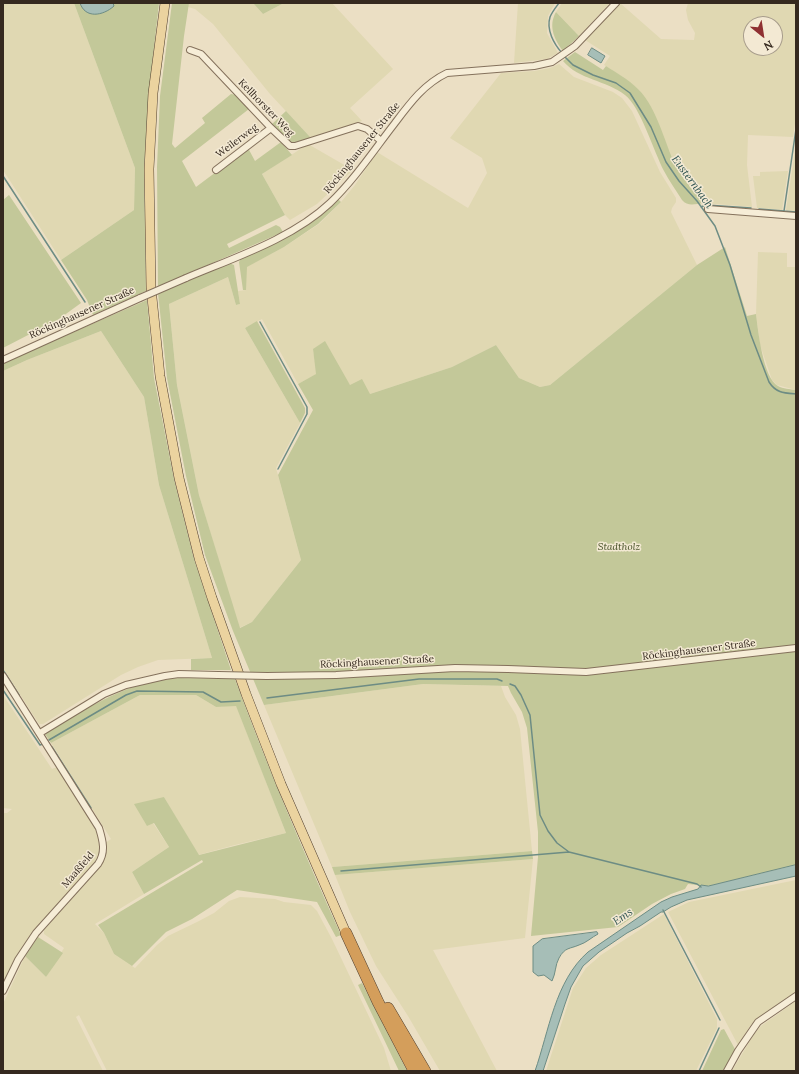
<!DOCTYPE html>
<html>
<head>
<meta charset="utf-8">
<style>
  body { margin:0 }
  #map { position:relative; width:799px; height:1074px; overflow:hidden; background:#ebdfc4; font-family:Lora,serif }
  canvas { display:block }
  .frame { position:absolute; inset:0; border:4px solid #35291f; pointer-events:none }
  .north { position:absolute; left:743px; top:16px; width:40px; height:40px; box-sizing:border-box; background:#f3e9d3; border:1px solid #a79c8b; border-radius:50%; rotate:150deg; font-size:11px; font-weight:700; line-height:16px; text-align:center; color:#35291f }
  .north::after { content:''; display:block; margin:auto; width:14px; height:18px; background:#8f3032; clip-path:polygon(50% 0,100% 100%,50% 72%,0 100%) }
</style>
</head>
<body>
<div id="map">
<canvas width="799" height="1074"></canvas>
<div class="frame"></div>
<div class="north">N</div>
</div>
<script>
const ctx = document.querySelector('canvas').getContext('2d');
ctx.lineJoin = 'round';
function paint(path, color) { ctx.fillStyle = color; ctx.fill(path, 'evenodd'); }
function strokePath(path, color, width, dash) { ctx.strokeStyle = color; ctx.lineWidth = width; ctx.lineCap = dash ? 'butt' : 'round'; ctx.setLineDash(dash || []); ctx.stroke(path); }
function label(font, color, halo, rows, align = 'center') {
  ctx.font = font + ' Lora,serif'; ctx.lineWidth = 3; ctx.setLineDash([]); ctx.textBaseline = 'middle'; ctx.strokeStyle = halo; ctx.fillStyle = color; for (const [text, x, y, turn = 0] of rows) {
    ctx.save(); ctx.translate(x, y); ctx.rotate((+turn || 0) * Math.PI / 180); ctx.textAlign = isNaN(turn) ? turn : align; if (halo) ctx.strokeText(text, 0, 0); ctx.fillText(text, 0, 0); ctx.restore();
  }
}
const farmland = new Path2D(`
  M3,3H74L135,168L134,210L61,260L3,170Z
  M189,3H253L263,14L284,3H332L393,69L350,108L362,121L311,138L270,94L213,24L195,9L188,7Z
  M518,3H555L548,16L547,33L558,53L547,59L514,63Z
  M562,3H610L579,36L556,12Z
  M620,3L661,39L694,40L695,33L688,20L686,10L688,3H796V117L793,137L748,135L747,165L752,207L704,203L680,173L639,90L620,75L604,65L610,56L585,40ZM751,24H775V48H751Z
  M559,64L574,77L613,92L622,98L632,111L660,172L676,198V202L672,208L671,212L697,265L550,385L540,387L519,378L496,345L452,367L370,394L350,385L313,349L317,374L298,384L262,319L245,328L300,423L276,468L301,560L252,622L239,628L199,495L177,385L169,304L228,277L236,305L240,304L238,291L246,290V267L284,247L319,224L341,202L355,185L377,152L468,208L487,173L482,158L450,138L501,73L534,71L550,68Z
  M308,144L353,170L317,204L290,220L285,215L262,174Z
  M796,145V211L786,210Z
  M788,171L782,210L757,208L753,176H760V172Z
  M758,252L787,253V267H796V390L777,385L772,380L760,345L756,314Z
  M101,331L144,397L159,485L212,658L158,660L138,667L121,675L43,724H39L3,668V371L27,360Z
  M423,684L501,686L505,697L516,715L520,729L532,851L332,867L264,705Z
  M3,695L52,769L57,767L87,813L96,829L101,843L99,857L96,862L16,959L3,982V813H7L12,809L3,808Z
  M140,695H196L216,707L236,705L286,833L235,845L198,855L164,797L147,826L153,823L169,847L132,872L144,894L95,924L104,933L114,954L135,968L157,945L168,936L199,921L214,913L229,901L240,897L275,899L284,902L311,905L317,911L332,939L384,1048L391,1071H107L79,1015L76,1017L103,1071H3V1004L25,956L46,977L64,948L44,934V930L101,865L106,851L105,843L111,839L51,743Z
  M533,859L525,938L433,950L497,1071H440L408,1016L376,966L350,912L335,875Z
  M796,880V993L757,1019L750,1026L738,1045L668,912L689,902Z
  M664,914L717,1019V1028L696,1071H546L573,988L586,968L601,955Z
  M796,1001V1071H732L754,1034L761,1026Z`);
const green = new Path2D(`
  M74,3H159L149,93L144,168L146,291L93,315L87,300L61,260L134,210L135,168Z
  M172,3H189L184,36L172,144L175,148L205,123L202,118L231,94L236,95L249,109L182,161L196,187L248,148L255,161L281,142L292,155L262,174L285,215L227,244L229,248L276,225L280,227L283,232L158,287L157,167L160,96Z
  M253,3H284L263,14Z
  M556,12L579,36L563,51C554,39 548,26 556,12Z
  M575,52L603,70L606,66C617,73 629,80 638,89C659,110 665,147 679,172C686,183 696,193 704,203C695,204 688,207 682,200C676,190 669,181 664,171C654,152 640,106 625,95C606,80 579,80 563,61Z
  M286,111L311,138L290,144L271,125Z
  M9,195L81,303L59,319L3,348V200Z
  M338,199L341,202L318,224L284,247L247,267L246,290H243L239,262L241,258L292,234L315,219Z
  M725,247L747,316L756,314C758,330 763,378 778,386C783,389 790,389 796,390V865L708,886L688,884L685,889L671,894L652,904L618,927L531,936L538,857V832L527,728L522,712L511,693L508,686L423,684L264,705L233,631L205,555L186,476L167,378L158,293L229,263L234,265L240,304L236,305L228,277L169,304L177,385L199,495L240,628L252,622L301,560L278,475L313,410L298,384L316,374L313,349L325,341L350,385L362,379L370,394L452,367L496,345L519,378L540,387L550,385L697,265Z
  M147,300L154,378L174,479L194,559L231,670H191V659L212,658L159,485L144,397L101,331L27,360L3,371V364L23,354Z
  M257,321L305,408V413L300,423L245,328Z
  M179,678L235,679C267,766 303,851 341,935L336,937L317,902L237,890L192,919L166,932L132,966L114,954L104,933L98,925L203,862L202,860L144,894L132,872L169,847L154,823L147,826L134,804L164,797L199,855L286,833L236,706L216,707L196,695H140L51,743L45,734C91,706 125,682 179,678Z
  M532,851L533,859L335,875L332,867Z
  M38,937L63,953L46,977L25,956Z
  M362,983L407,1071H399L358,985Z
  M724,1029L736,1051L725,1071H702L721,1030Z`);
const water = new Path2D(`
  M80,3H113L114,6C103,16 85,19 80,3Z
  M592,48L605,56L601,63L588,55Z
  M796,865V876L687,900L671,907L663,912H661L640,926L627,933L599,952L583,966L571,987L565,1004L543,1071H535C549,1031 555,981 588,952L661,902L672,897L698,889L701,885L708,886Z
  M597,932L598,934C592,937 586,943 579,945C570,949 565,947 559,958C555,965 556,973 552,981L544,975L538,976L533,972V946L542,939Z`);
const stream = new Path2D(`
  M559,3C556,7 552,12 550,17C546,30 554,44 562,53
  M564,56L573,65L593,75L616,83L630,93L651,127L666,162L679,181L697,201L715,226L730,265L751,335L769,382C776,393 784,393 796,394
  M3,176L85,302
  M701,207L706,205L751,208
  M759,209L784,211L796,129
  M784,211L796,212
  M260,322L307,407V414L278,469
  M3,670L19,695
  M510,684L515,686L521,695L530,715L540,815L548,831L557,843L569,852
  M3,690L40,745L43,744
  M267,698L419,679H497L502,681
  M49,740L126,695L137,691L203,692L221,702L240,701
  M52,747L91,808
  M341,871L569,852L697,884L701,887
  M663,910L720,1020
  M699,1071L719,1028`);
const street = new Path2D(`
  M190,50L201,54L271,128L290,146H295L358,126L367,129L381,141
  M216,170L271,128
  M708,209L796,216
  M186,278C233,258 292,239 330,203C355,179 374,150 395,123C410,103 424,84 447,73L534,66L552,62L575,46L616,3
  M3,360L140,298
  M3,676L99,828C103,841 106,852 98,864L36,933L18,960L3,991
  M267,676L336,675L455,668L508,669L586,672L796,648
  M40,733L104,694L126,685L165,676L179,674L218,675
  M727,1071L738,1051L758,1022L796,996`);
const primary = new Path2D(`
  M165,3L153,93L149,169L151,288L160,376L179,478L199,558L212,598L246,694L281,784L346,933`);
const highway = new Path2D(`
  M346,933L378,1002L414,1071
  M388,1008L425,1071`);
const streetBridge = new Path2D(`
  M140,298L186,278
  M218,675L267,676`);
const streetNames = [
  ["Kellhorster Weg",266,108,46],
  ["Weilerweg",237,141,-37],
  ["Röckinghausener Straße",362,148,-51],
  ["Röckinghausener Straße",82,313,-24],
  ["Röckinghausener Straße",699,650,-7],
  ["Röckinghausener Straße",377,662,-3],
  ["Maaßfeld",78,870,-50]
];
const parkNames = [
  ["Stadtholz",619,547]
];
const waterNames = [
  ["Eusternbach",692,182,54],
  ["Ems",623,917,-34]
];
paint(farmland, '#e0d8b2');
paint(green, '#c3c899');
paint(water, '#a6beb7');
strokePath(water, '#6d8c84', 1);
strokePath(stream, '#6d8c84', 1.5);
strokePath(street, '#84715c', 8);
strokePath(primary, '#524030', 10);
strokePath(highway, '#524030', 12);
strokePath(street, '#f6edd7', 6);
strokePath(primary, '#ebd39f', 9);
strokePath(highway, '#d49e5b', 11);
strokePath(streetBridge, '#84715c', 8, []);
strokePath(streetBridge, '#f6edd7', 6);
label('10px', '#35291f', '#f3e9d3', streetNames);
label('italic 10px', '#465027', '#f3e9d3', parkNames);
label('italic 11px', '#2f5451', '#f3e9d3', waterNames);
</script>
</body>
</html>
